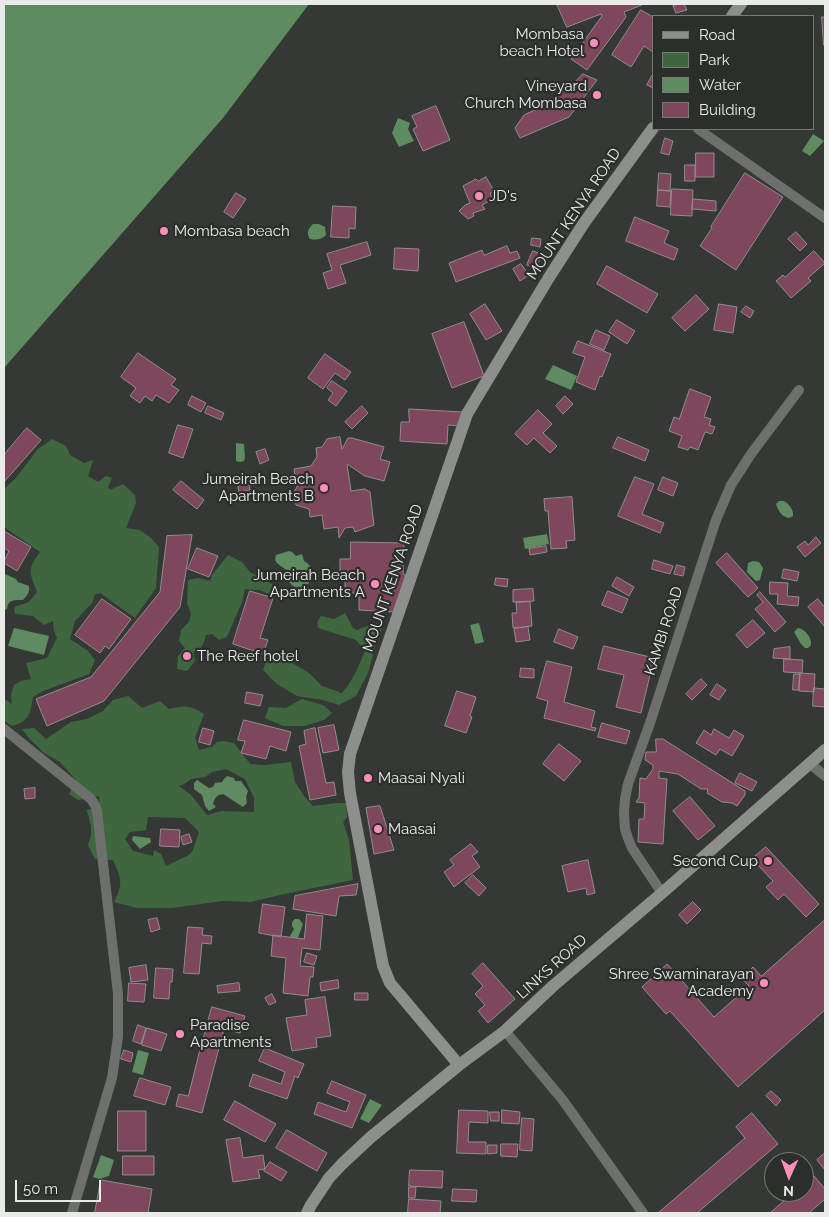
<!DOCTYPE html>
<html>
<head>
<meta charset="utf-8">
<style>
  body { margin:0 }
  #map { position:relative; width:829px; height:1217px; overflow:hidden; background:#353935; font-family:Raleway,sans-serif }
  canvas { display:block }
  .frame { position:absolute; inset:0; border:5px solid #e9ebe9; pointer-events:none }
  .legend { position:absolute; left:652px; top:15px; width:162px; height:115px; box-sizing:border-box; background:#2b2f2b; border:1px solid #777a77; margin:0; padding:6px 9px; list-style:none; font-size:15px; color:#e9ebe9 }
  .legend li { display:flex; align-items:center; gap:10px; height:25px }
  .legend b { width:25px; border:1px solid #777a77 }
  .north { position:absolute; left:764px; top:1152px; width:50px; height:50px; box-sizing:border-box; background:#2b2f2b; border:1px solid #777a77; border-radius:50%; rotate:182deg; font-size:14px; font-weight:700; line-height:20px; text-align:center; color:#e9ebe9 }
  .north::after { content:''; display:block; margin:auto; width:18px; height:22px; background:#ff8eba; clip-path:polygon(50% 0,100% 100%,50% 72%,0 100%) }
  .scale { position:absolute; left:15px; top:1180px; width:86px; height:22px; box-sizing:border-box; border:2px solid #e9ebe9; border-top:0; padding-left:6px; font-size:15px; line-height:18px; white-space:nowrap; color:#e9ebe9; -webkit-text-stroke:4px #2b2f2b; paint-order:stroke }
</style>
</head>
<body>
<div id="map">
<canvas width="829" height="1217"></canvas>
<div class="frame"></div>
<ul class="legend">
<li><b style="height:6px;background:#8c8f8c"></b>Road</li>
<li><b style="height:14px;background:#3e6740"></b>Park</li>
<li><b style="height:14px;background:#5e8b60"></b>Water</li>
<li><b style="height:14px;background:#7e475c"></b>Building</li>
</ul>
<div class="north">N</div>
<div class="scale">50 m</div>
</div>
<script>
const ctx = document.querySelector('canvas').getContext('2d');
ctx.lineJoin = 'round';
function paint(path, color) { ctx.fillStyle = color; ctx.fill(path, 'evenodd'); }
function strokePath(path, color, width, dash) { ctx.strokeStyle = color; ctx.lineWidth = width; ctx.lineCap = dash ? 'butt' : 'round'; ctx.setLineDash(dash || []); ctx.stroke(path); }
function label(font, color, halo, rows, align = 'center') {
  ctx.font = font + ' Raleway,sans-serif'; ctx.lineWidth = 4.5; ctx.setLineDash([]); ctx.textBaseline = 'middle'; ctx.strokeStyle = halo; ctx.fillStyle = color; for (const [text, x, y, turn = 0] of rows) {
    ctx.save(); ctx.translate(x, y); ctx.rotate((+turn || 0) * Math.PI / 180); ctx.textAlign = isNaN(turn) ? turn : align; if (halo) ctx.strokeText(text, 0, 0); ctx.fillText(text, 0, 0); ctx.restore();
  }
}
const green = new Path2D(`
  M52,439L66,446L70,455L84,463L93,460L88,476L98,482L106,476L112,478L108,487L110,490L123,484L135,495L136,503L126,528L140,530L151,538L159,547L156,588L135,618L100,593L94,595L93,602L75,621L70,639L88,651L95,660L89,674L43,691L33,697C30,714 30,721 12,726L4,721V699L12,704L11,694L14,685L21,681L31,679L26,663L47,658L57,638L54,631L53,621L44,625L33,616L15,614L14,607L29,602L37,592C30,572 26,571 40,552L4,527V489L15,479L38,449Z
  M228,555L242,562L250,572L281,589L282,599L259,590L245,589L242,602L227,637L219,640L212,634L206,635C204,643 202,650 193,652L195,661L187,671L177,669L178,656L185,648L179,641L181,630L189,622L191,614L187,603L188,580L198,578L210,581L212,575Z
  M345,613L353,628L357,630L376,623L383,626L377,640L368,673L356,696L339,705L323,700L297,696L277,684L263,670L267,658L280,656L309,673L322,686L342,693C353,680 359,666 365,651L356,640L318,628L317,622L321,616L334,619Z
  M128,696L142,708L160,701L169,709C185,705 190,705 204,714L195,738L199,750L212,747L217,742L223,741L234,743L250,764L265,765L291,762L295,782L304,796L313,806L337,803H346L347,817L343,822L349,840L353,880L280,895L251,902L223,901L172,908H137L114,902C124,883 121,878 113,860L95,859L88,845L91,835V826L87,810L100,807L99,796L78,800L69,794L76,780L60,762L44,753L28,737L22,729L34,728L46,739L71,722L87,719L103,711L113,700ZM226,769L245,779L254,798V812L222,811L207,815L191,795L179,786L184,784L191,779L205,777L212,772ZM148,817L185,818L199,832L192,852L187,856L166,866L161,854L154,850L153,856L133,851L125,839L130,832L146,830Z
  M302,699L323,705L332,713L324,720L305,726H283L265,718L269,707L286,708Z`);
const water = new Path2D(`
  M4,4H309L223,118L4,368Z
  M398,118L410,123L408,129L414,141L399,147L392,133Z
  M813,134L824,141L810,156L802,151Z
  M313,224H319L325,227L326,235C321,240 317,240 310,239C306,233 308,229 313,224Z
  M553,365L577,376L571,390L545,379Z
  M236,443L244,444L245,457L244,461L240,462L236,461Z
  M779,501H784C789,504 794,510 793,516C785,522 778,511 776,504Z
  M547,534L549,544L525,549L523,538Z
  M289,551L292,552L296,556L302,554L304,561C327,575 300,597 290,583C288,579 289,574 287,571C283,566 278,566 275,560L276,555Z
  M753,561L759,562L763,568L760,580L756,581L747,572L748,563Z
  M4,572L5,574L16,579L18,582L29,586C30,592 27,596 23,600C15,600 8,599 7,609L4,611Z
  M479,623L484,642L475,644L470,625Z
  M14,628L49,636L44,655L8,646Z
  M798,628C805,629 812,638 811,645L808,648H805L801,644L794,632Z
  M227,776L234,778L235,781H241L248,791L246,797L247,803L243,807C236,803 230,798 223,794C217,795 215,797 213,804L216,807L209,811L205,806L202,795L194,789V783L197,780L209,788L213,787L215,783L222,782L224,779Z
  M133,836L150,838L151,842L140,849L132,840Z
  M295,919H299L303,924L298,938H292L290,936L294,929C291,925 291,922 295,919Z
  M138,1050L149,1053L143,1075L132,1072Z
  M370,1099L382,1105L369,1123L360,1119Z
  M101,1155L114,1160L109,1176L99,1179L93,1177Z`);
const building = new Path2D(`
  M557,4H644L624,12L626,17L587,70L571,59L602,16L601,14L567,27Z
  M680,4H684L687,10L676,13L673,6Z
  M641,10L653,17V52L644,46L631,67L612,55Z
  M822,17H825V45H824Z
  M583,74L597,80L569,117L520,138L515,128L524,115L553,102L564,81L568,89Z
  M653,74V88L647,85Z
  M436,106L450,140L423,151L413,129L417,127L412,116Z
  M665,138L673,141L669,155L661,153Z
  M696,153H714V177H696Z
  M685,165H695V181H685Z
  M659,173L671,174L670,191L658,190Z
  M745,173L783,197L736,270L700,246L712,228L711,227Z
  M486,177L494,191L490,193L493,199L482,205L485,209L473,213L474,216L468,219L459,211L465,205L470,203L463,186L476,179L478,181Z
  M672,189L693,190L692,216L671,215Z
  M658,190L671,191L670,207L657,206Z
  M236,193L246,199L233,218L224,212Z
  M693,199L716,201V211L692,209Z
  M333,206L356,207L355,229L349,228V238L331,237Z
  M635,217L669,231L664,243L678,249L674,260L626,241Z
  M796,232L807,244L800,251L788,239Z
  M532,238L541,239L540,247L531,245Z
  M367,242L371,255L340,265L346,283L328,289L323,273L332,270L327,254Z
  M507,246L510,253L517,251L520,258L456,282L449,263L482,250L484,255Z
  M395,248L419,249L418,271L394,269Z
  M533,251L542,254L536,269L527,265Z
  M814,251L825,263L808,278L811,281L791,298L776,281L783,275L785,277Z
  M521,264L529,275L520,281L513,269Z
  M607,266L658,294L647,313L597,284Z
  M696,295L709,309L685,331L672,318Z
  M485,304L502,331L486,340L470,314Z
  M719,304L737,307L733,333L714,330Z
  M746,306L754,311L750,318L741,312Z
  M617,320L635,331L627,344L609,332Z
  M464,322L484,376L452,388L432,334Z
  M596,330L610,336L604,350L590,344Z
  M578,341L611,354L602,377L600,376L595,390L576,382L585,357L573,353Z
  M138,353L176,379L171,385L179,390L169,403L156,395L152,401L145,396L140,403L130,396L136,388L121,377Z
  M325,354L351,372L345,380L335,373L323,389L308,378Z
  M332,381L347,391L336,406L328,400L333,393L327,388Z
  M690,389L711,397L704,417L711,419L709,425L715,427L712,434L705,432L698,450L690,447L688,450L678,447L682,436L669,431L674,417L679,419Z
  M192,396L206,403L201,412L188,405Z
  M565,396L573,404L563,414L556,406Z
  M208,406L224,413L221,420L205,413Z
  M362,406L368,413L352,429L345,422Z
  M409,409L462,412L461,426L448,425L447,444L400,441L401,422H409Z
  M538,410L552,424L543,433L557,446L550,453L534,438L527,445L515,434Z
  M178,425L193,429L183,458L169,453Z
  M27,428L41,440L4,482V455Z
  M340,437L342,449L348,438H352L384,447L380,459L390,462L384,481L365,476L347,464L351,491L365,489L370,492L374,525L355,532L353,527L345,528L339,538L338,527L324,529L322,515L310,517L309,509L296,505L294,492L297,487L294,469L311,466L317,457L316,448L322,447L327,439Z
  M618,437L649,450L645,461L613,448Z
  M265,449L269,460L260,464L256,452Z
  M248,475L250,490L239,492L236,477Z
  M635,477L654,484L642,514L664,523L660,533L618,516Z
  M663,477L678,483L673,496L658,490Z
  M181,481L204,500L197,509L173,490Z
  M572,497L575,540L566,541L567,548L551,549L548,511H545L544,499Z
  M4,531L31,547L17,571L4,563V561L9,551L4,548Z
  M192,535L180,607L104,701L47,726L36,699L91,677L160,592L167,536Z
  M816,537L821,543L805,557L797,547L805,541L808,545Z
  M351,542L404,543L403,574L407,576L395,612L359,610V593H345V572H340V559H350Z
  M546,546L547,552L530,555L529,549Z
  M197,548L218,556L209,577L188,569Z
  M727,553L758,588L748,597L716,563Z
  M654,560L673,566L670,574L652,569Z
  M677,565L685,567L683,576L674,574Z
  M784,569L799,572L797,581L782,578Z
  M617,577L634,587L629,596L612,586Z
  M496,578L508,579L507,587L495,585Z
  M770,582L788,583L787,596L799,597L798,606L777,604L778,594H770Z
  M533,589L534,601L513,602V590Z
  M250,591L273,598L260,638L268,640L263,654L233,644Z
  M608,591L628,599L622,613L602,605Z
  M760,592L786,622L775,632L755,609L763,602L757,595Z
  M102,599L131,619L109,649L105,646L100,653L75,635Z
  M818,599L825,608V627L808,607Z
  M530,602L532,626L513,628L512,613H517L516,603Z
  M753,620L765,633L747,648L736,635Z
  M528,627L530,640L516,642L514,629Z
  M559,629L578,637L573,649L554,642Z
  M604,646L654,658L641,713L616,707L624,675L598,669Z
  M790,647V659L773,658L774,649Z
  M784,659L803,660L802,673L784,672Z
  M547,661L572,667L564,702L595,711L591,727L596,728L595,731L544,718L548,701L537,698Z
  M521,668L534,669V678L520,677Z
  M800,673L815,674L814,692L799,691Z
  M794,674H800L799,690H793Z
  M701,679L707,685L692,700L686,694Z
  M717,684L726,690L719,700L710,695Z
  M814,688L825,689V707L813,706Z
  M457,691L476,697L470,716L472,717L466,733L445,726Z
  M247,692L263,695L260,706L245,703Z
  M244,720L291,732L286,751L270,746L266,759L241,753L245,741L238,740Z
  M602,723L630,731L626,744L598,737Z
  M334,725L339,750L323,753L318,728Z
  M203,728L214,731L210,745L199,742Z
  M315,728L326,783L334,782L336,795L310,800L299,746L306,744L304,731Z
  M714,729L729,738L734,730L744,736L732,756L720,749L716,755L696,743L704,730L711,735Z
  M656,739H663L745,791V795L737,806L732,803L722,802L707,793L708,789H701L678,774L659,771V778L667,779L663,844L638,842L639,819H644L645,803L636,802L639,798L640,778L646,779L653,769V765L645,760L646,752H656Z
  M559,744L581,761L564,781L543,764Z
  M740,773L757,782L752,791L735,783Z
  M35,788V798L25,799L24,789Z
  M690,797L715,826L698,840L673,811Z
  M380,806L394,850L374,854L366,808Z
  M161,829L180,830L179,847L160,846Z
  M189,834L192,842L183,845L181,837Z
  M471,844L478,852L472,856L480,867L454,887L444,872L454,865L450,860Z
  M766,847L819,904L806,917L784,894L778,900L766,887L773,881L752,859Z
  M588,860L595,893L587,895L586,888L568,892L562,866Z
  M473,875L486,888L479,896L465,883Z
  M358,884L356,895L339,896L336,916L293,909L295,896Z
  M693,902L701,910L687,924L679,915Z
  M263,904L285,907L281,937L259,933Z
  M307,914L323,916L320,950L302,948L300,966L314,967L313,977H310L308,996L283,993L286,958L271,956L273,935L304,939Z
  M157,918L160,929L151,932L148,920Z
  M825,920V1010L738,1087L670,1011L666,1014L642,987L667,964L714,1017L749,986L741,978L753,967L761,976Z
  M188,927L203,928L202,935L212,936L211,944L202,943L199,974L184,973Z
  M307,953L317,956L314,965L304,962Z
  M483,963L515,999L488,1023L478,1011L485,1005L475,994L483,986L472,974Z
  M146,965L148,980L131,982L129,968Z
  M156,968L173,969L172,982H170L169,999L154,998Z
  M338,980L339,988L321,991L320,983Z
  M129,983L146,984L144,1002L128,1001Z
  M239,983L240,991L218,993L217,986Z
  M355,993H368V1000H355Z
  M272,994L276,1002L269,1005L265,998Z
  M325,997L331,1036L316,1038L317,1047L292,1051L286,1018L307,1015L305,1000Z
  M212,1007L245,1016L240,1033L224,1029L220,1046L203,1041Z
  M138,1025L146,1028L141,1044L133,1041Z
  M147,1028L167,1034L161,1051L142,1045Z
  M202,1043L219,1048L202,1113L176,1106L179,1094L188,1096Z
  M265,1048L304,1064L298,1078L295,1076L287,1099L249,1086L253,1074L281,1084L285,1072L259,1061Z
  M124,1050L133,1053L131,1062L121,1059Z
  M140,1078L171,1087L165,1105L134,1096Z
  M332,1081L366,1095L352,1128L314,1114L318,1102L346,1112L350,1102L327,1093Z
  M771,1091L781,1100L776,1106L766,1096Z
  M235,1101L276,1124L265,1142L224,1120Z
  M459,1110L488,1111V1123L469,1122L468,1142H486V1154L457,1153Z
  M502,1110L520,1112L519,1124L502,1123Z
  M118,1111H146V1151H118Z
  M490,1112H499V1121H491Z
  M752,1113L778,1144L697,1213H658L745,1138L736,1127Z
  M522,1118L534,1119L532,1151L520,1150Z
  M287,1130L327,1153L317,1171L276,1148Z
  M240,1138L243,1158L263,1155L265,1169L258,1170L260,1178L233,1182L226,1140Z
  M501,1144H518L517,1157L501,1156Z
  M488,1145H497V1153L488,1154Z
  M825,1153V1170L817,1160Z
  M123,1156H154V1175H123Z
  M270,1162L287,1172L281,1181L264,1171Z
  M410,1170L443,1171L442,1188L409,1186Z
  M814,1176L825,1189V1199L809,1213H770L794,1192H804V1184Z
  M101,1180L152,1189L148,1213H95Z
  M409,1187H416L415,1198H409Z
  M453,1189L477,1190L476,1202L452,1201Z
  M409,1199L441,1201L440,1213H408Z`);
const minor = new Path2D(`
  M698,129L825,218
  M4,729L91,799L95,805L97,811L118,994V1037L112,1078L72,1213
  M809,763L825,776
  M662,893L632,848L628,838L625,829L624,813L625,799L628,784L650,723L716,520L731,485L751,454L799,390
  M505,1031L562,1099L643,1213`);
const secondary = new Path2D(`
  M732,16L741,4
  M459,1065L390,983L383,966L350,793L348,772L350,754L467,414L548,279L584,223L653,128
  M307,1213L311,1205L329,1178L342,1164L371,1137L459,1065L505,1031L553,986L662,893L825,750`);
const markers = [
  [594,43,5,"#ff8eba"],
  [597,95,5,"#ff8eba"],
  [479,196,5,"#ff8eba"],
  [164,231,5,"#ff8eba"],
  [324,488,5,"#ff8eba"],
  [375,584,5,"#ff8eba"],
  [187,656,5,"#ff8eba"],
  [368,778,5,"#ff8eba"],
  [378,829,5,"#ff8eba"],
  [768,861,5,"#ff8eba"],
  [764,983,5,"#ff8eba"],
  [180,1034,5,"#ff8eba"]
];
const poiNames = [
  ["Mombasa",584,34],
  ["beach Hotel",584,51],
  ["Vineyard",587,86],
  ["Church Mombasa",587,103],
  ["JD's",489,196,"left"],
  ["Mombasa beach",174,231,"left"],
  ["Jumeirah Beach",314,479],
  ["Apartments B",314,496],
  ["Jumeirah Beach",365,575],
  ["Apartments A",365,592],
  ["The Reef hotel",197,656,"left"],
  ["Maasai Nyali",378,778,"left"],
  ["Maasai",388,829,"left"],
  ["Second Cup",758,861],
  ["Shree Swaminarayan",754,974],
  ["Academy",754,991],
  ["Paradise",190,1025,"left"],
  ["Apartments",190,1042,"left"]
];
const streetNames = [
  ["MOUNT KENYA ROAD",574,214,-56],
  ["MOUNT KENYA ROAD",393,578,-71],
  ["KAMBI ROAD",664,631,-72],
  ["LINKS ROAD",552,967,-42]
];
paint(green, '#3e6740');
paint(water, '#5e8b60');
paint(building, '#7e475c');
strokePath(building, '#938c8e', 1);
strokePath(minor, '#6e706e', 10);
strokePath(secondary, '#8c8f8c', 12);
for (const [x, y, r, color] of markers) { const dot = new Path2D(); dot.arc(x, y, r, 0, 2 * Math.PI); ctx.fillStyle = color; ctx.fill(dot); strokePath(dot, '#2b2f2b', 2); }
label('15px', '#e9ebe9', '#2b2f2b', poiNames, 'right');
label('15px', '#e9ebe9', '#2b2f2b', streetNames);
</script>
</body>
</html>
